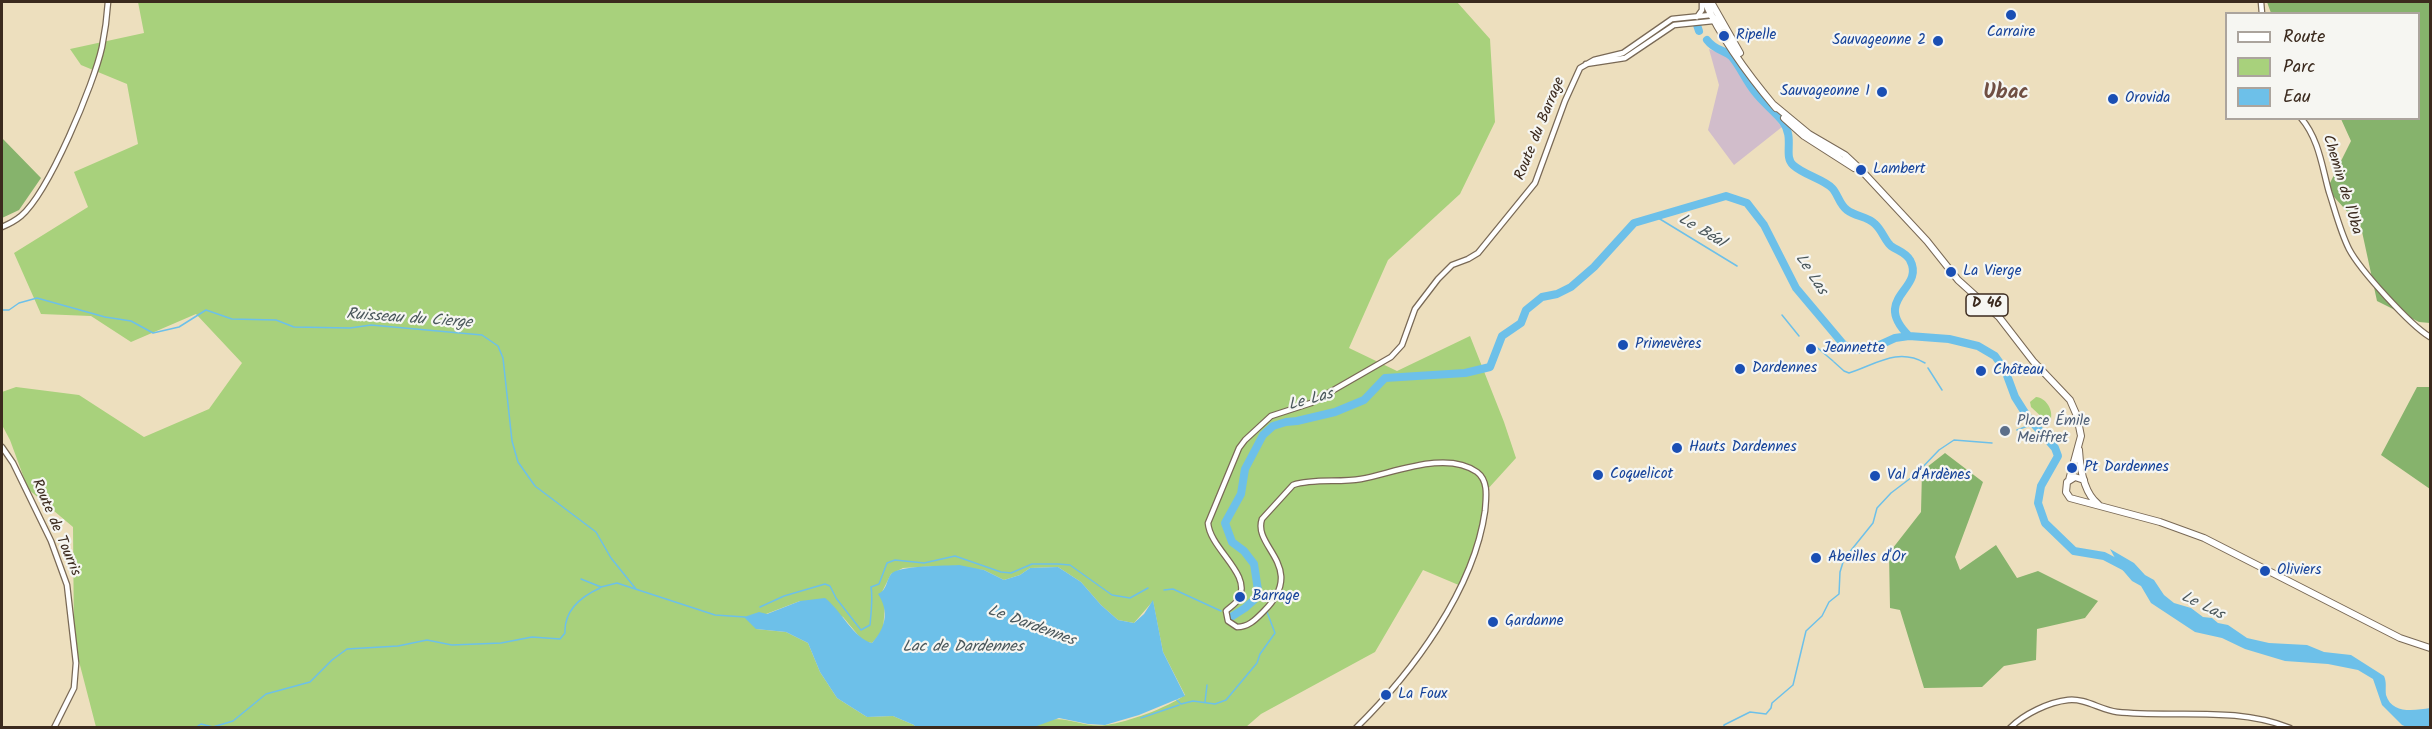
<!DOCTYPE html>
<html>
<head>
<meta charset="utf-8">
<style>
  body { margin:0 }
  #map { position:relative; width:2432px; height:729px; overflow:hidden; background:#eddfbe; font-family:Kalam,sans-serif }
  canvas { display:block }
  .frame { position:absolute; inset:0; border:3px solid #3b2a1e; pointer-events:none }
  .legend { position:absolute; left:2225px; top:12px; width:195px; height:108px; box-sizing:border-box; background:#f6f6f2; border:2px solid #aba49d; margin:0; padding:8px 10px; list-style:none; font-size:18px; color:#3b2a1e }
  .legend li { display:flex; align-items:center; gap:12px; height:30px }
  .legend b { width:30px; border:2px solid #aba49d }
</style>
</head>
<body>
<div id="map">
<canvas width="2432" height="729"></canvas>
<div class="frame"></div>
<ul class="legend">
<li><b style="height:8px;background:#fff"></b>Route</li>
<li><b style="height:16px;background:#a8d17c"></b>Parc</li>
<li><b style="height:16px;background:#6dc0e9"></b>Eau</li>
</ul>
</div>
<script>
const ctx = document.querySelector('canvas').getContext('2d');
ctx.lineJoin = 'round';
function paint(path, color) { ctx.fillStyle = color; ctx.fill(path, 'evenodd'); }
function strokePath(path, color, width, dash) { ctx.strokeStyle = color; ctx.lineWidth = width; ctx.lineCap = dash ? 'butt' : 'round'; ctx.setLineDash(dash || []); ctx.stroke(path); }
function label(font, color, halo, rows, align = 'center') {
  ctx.font = font + ' Kalam,sans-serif'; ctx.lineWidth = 4.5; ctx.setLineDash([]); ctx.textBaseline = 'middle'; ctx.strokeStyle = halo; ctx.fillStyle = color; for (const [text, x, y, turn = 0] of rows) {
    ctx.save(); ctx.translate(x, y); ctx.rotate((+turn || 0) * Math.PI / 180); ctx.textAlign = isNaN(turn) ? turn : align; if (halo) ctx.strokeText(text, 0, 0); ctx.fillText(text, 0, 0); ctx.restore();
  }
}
const industrial = new Path2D(`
  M1709,49L1730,57L1744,81L1782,127L1734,165L1708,130L1719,85Z`);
const green = new Path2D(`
  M138,2H1457L1490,39L1495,122L1460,194L1388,260L1349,348L1397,371L1470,336L1504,422L1516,458L1486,491L1482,530L1461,586L1423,570L1375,652L1261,714L1246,727H1034C1060,709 1079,729 1106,725C1128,722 1167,708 1185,695L1163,652L1153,601L1134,623L1118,620L1101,605L1081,582L1058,567L1030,568L1020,575L1004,580L984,570L937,566L903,568L891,574L882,592L885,604L883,631L872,643L863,641L843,617L800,601L766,614L756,629L786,632L808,643L820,672L837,698L867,717L893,716L914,725L915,727H96L74,642L73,527L28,489L10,440L2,425V392L16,387L79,395L144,437L209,409L242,363L196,314L131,342L91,316L41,314L14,253L88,207L74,172L138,144L127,84L81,65L70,49L144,33Z
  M2036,397C2046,398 2053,409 2051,419L2047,422L2031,407L2030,402Z`);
const forest = new Path2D(`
  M2267,2H2430V323L2419,322L2377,301L2361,227L2327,189L2351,141L2341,119L2418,118V14L2271,13Z
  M2,138L41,178L19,210L2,218Z
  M2417,387H2430V489L2381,455Z
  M1945,453L1983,482L1955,557L1960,570L1996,545L2017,578L2038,571L2098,601L2085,618L2037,629L2036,660L2004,666L1982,687L1924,688L1900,610L1890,608L1889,553L1921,512L1922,471Z`);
const water = new Path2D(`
  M2110,549L2134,563L2145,575L2154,580L2164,595L2174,603L2191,608L2203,617L2212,618L2218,623L2228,625L2247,638L2269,643L2307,645L2324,652L2351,655L2384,676C2387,683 2385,688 2386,695C2392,715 2416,710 2430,708V727H2407L2402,725L2382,705L2373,679L2358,670L2328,664L2285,661L2245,649L2222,638L2195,632L2151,603L2141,586L2132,581L2120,567Z
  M959,565L984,570L1004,580L1020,575L1030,568L1058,567L1081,582L1101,605L1118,620L1134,623L1144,614L1153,600L1163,652L1185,696L1139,715L1105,725L1088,724L1059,718L1034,727H915L914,725L893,716L867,717L837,698L820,672L808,643L786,632L756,629L744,617L759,612L767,614L800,601L825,598C840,609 854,639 872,643C885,629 890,612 878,594C887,590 886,581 891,574C899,565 945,566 959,565Z`);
const stream = new Path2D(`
  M1655,216L1737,266
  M2,310H9L19,303L37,298L105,317L131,321L153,333L179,327L206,310L232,319L276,320L294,327L350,328L371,325L482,335L498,346L503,358L512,441L518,462L535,486L596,532L611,558L636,589
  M1782,315L1799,336
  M1813,344L1833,361
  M1834,362L1844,371L1849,373C1875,365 1897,347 1925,363
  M1928,368L1942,390
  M2017,430L2033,424
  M581,579L601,587L617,583L715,615L745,617
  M1164,590L1173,589L1221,611
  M760,607L784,596L825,584L830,586L836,598L861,630L870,625C871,614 873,597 871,587L879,584L887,563L895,560L924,563L955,556L1001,572L1011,573L1032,564H1058L1070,565L1112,595L1130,598L1148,588
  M1177,700L1181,704L1193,701L1215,704L1226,700L1257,663L1260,654L1275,633L1267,612
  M1205,702L1207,685
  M1141,718L1179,705
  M195,728L201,724L213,727L233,721L266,694L310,682L332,660L347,649L398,646L427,640L452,645L501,643L532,637L560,639L565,633C564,610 580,597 600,588
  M1724,728V725L1750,712L1766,714L1771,708L1772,703L1793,685L1806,631L1822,616L1829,602L1839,594L1840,572L1844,559L1873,523L1877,508L1891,493L1916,474L1939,450L1954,440L1992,443`);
const river = new Path2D(`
  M1697,25L1699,31
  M1707,40C1715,51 1726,50 1732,57C1741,68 1746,81 1755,92C1763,103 1775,111 1783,122C1795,138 1783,156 1793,165C1804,175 1823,179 1832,188C1838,194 1839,204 1847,210C1856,217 1867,216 1875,224C1882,230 1885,241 1891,246C1898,251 1905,252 1910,260C1926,290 1870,297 1909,336
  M1231,617L1245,608L1256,598L1258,590L1254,564L1244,551L1232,542L1225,523L1241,494L1245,469L1263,435L1273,426L1286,422L1297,421L1335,412L1364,400L1385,378L1465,373L1490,367L1502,336L1521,323L1526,310L1542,297L1557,294L1571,287L1594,267L1634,223L1726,196L1747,203L1764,225L1796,288L1844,345L1856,350L1873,348L1895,338L1909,336L1949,339L1978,346L1995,356L2005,370L2015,397L2027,416L2055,448L2058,456L2041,486L2038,503L2045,523L2074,551L2104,556L2127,568`);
const minor = new Path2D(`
  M2261,2L2262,14
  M1697,17L1702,10V2
  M1586,64L1625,58L1674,25L1713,21L1715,18
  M2301,118C2319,139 2322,167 2329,192C2335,210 2340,231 2349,249C2360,270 2410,325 2430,337
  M2,227C9,224 15,221 21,216C49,192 94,84 102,47C105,32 107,17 108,2
  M2,447L13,463L51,541L67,585L76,663L74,688L54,728
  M1356,728C1412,673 1474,590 1485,511C1486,498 1489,481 1477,472C1446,450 1394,473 1361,479C1339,483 1314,478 1293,485L1262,519C1252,547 1308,567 1264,611C1256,619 1249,627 1237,627L1228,621L1226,611C1230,607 1236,604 1239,598C1252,574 1210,549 1208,523L1239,448L1245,440L1271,416L1311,403L1391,357L1402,345L1415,309L1438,279L1452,265L1468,259L1478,253L1535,183L1565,101L1580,68L1594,60L1623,53L1672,19L1711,15L1725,30
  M2010,728C2024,714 2049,702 2068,700C2085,698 2101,710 2117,712C2175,718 2235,706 2290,728`);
const major = new Path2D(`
  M1705,2C1722,40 1749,76 1776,108
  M1711,2L1740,53
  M1774,105L1809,134L1845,155L1861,170L1927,241L1958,280L1999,317L2033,361L2070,400L2077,416L2081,436L2069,480
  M1784,118L1804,136L1854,168
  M2079,450C2080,467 2084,493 2098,504
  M2084,480L2075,477L2067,482L2066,492L2070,498L2160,522L2204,538L2400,638L2430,648`);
const markers = [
  [2011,15,6,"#1a4fb4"],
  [1724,36,6,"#1a4fb4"],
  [1938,41,6,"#1a4fb4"],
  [1882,92,6,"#1a4fb4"],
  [2113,99,6,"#1a4fb4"],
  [1861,170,6,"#1a4fb4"],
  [1951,272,6,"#1a4fb4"],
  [1623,345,6,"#1a4fb4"],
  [1811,349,6,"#1a4fb4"],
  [1740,369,6,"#1a4fb4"],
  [1981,371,6,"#1a4fb4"],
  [2005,431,6,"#5c6f8a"],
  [1677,448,6,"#1a4fb4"],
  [2072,468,6,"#1a4fb4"],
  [1598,475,6,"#1a4fb4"],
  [1875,476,6,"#1a4fb4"],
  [1816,558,6,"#1a4fb4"],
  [2265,571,6,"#1a4fb4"],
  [1240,597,6,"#1a4fb4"],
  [1493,622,6,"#1a4fb4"],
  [1386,695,6,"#1a4fb4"]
];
const shields = [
  [1987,305,42]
];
const shieldNames = [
  ["D 46",1987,305]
];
const transitNames = [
  ["Carraire",2011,33,"center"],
  ["Ripelle",1736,36],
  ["Sauvageonne 2",1926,41,"right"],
  ["Sauvageonne 1",1870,92,"right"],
  ["Orovida",2125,99],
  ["Lambert",1873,170],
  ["La Vierge",1963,272],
  ["Primevères",1635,345],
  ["Jeannette",1823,349],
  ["Dardennes",1752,369],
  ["Château",1993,371],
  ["Hauts Dardennes",1689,448],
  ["Pt Dardennes",2084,468],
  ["Coquelicot",1610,475],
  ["Val d'Ardènes",1887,476],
  ["Abeilles d'Or",1828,558],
  ["Oliviers",2277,571],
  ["Barrage",1252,597],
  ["Gardanne",1505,622],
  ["La Foux",1398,695]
];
const streetNames = [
  ["Route du Barrage",1541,129,-68],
  ["Chemin de l'Uba",2341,185,73],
  ["Route de Tourris",55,528,67]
];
const serviceNames = [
  ["Place Émile",2017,422],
  ["Meiffret",2017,439]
];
const waterNames = [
  ["Le Béal",1701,232,31],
  ["Le Las",1810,275,57],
  ["Ruisseau du Cierge",409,320,4],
  ["Le Las",1311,401,-15],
  ["Le Las",2202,607,26],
  ["Le Dardennes",1031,627,20],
  ["Lac de Dardennes",963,648]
];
const districtNames = [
  ["Ubac",2006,94]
];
paint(industrial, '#d1bdcb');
paint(green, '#a8d17c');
paint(forest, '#86b36c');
paint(water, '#6dc0e9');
strokePath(stream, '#6dc0e9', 1.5);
strokePath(river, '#6dc0e9', 8);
strokePath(minor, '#796956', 7);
strokePath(major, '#796956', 8);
strokePath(minor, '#fff', 4.5);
strokePath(major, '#fff', 6);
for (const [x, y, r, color] of markers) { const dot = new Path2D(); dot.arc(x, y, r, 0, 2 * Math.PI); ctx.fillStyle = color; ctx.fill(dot); strokePath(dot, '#f6f6f2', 2); }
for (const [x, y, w] of shields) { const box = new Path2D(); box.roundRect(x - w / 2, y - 11, w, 22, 4.5); ctx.fillStyle = '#f6f6f2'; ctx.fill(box); strokePath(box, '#3b2a1e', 1.5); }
label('bold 14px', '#3b2a1e', null, shieldNames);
label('15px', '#164399', '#f6f6f2', transitNames, 'left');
label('15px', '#3b2a1e', '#f6f6f2', streetNames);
label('15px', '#4e5e75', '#f6f6f2', serviceNames, 'left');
label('italic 16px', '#4a575b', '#f6f6f2', waterNames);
label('bold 21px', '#704f43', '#f6f6f2', districtNames);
</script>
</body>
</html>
